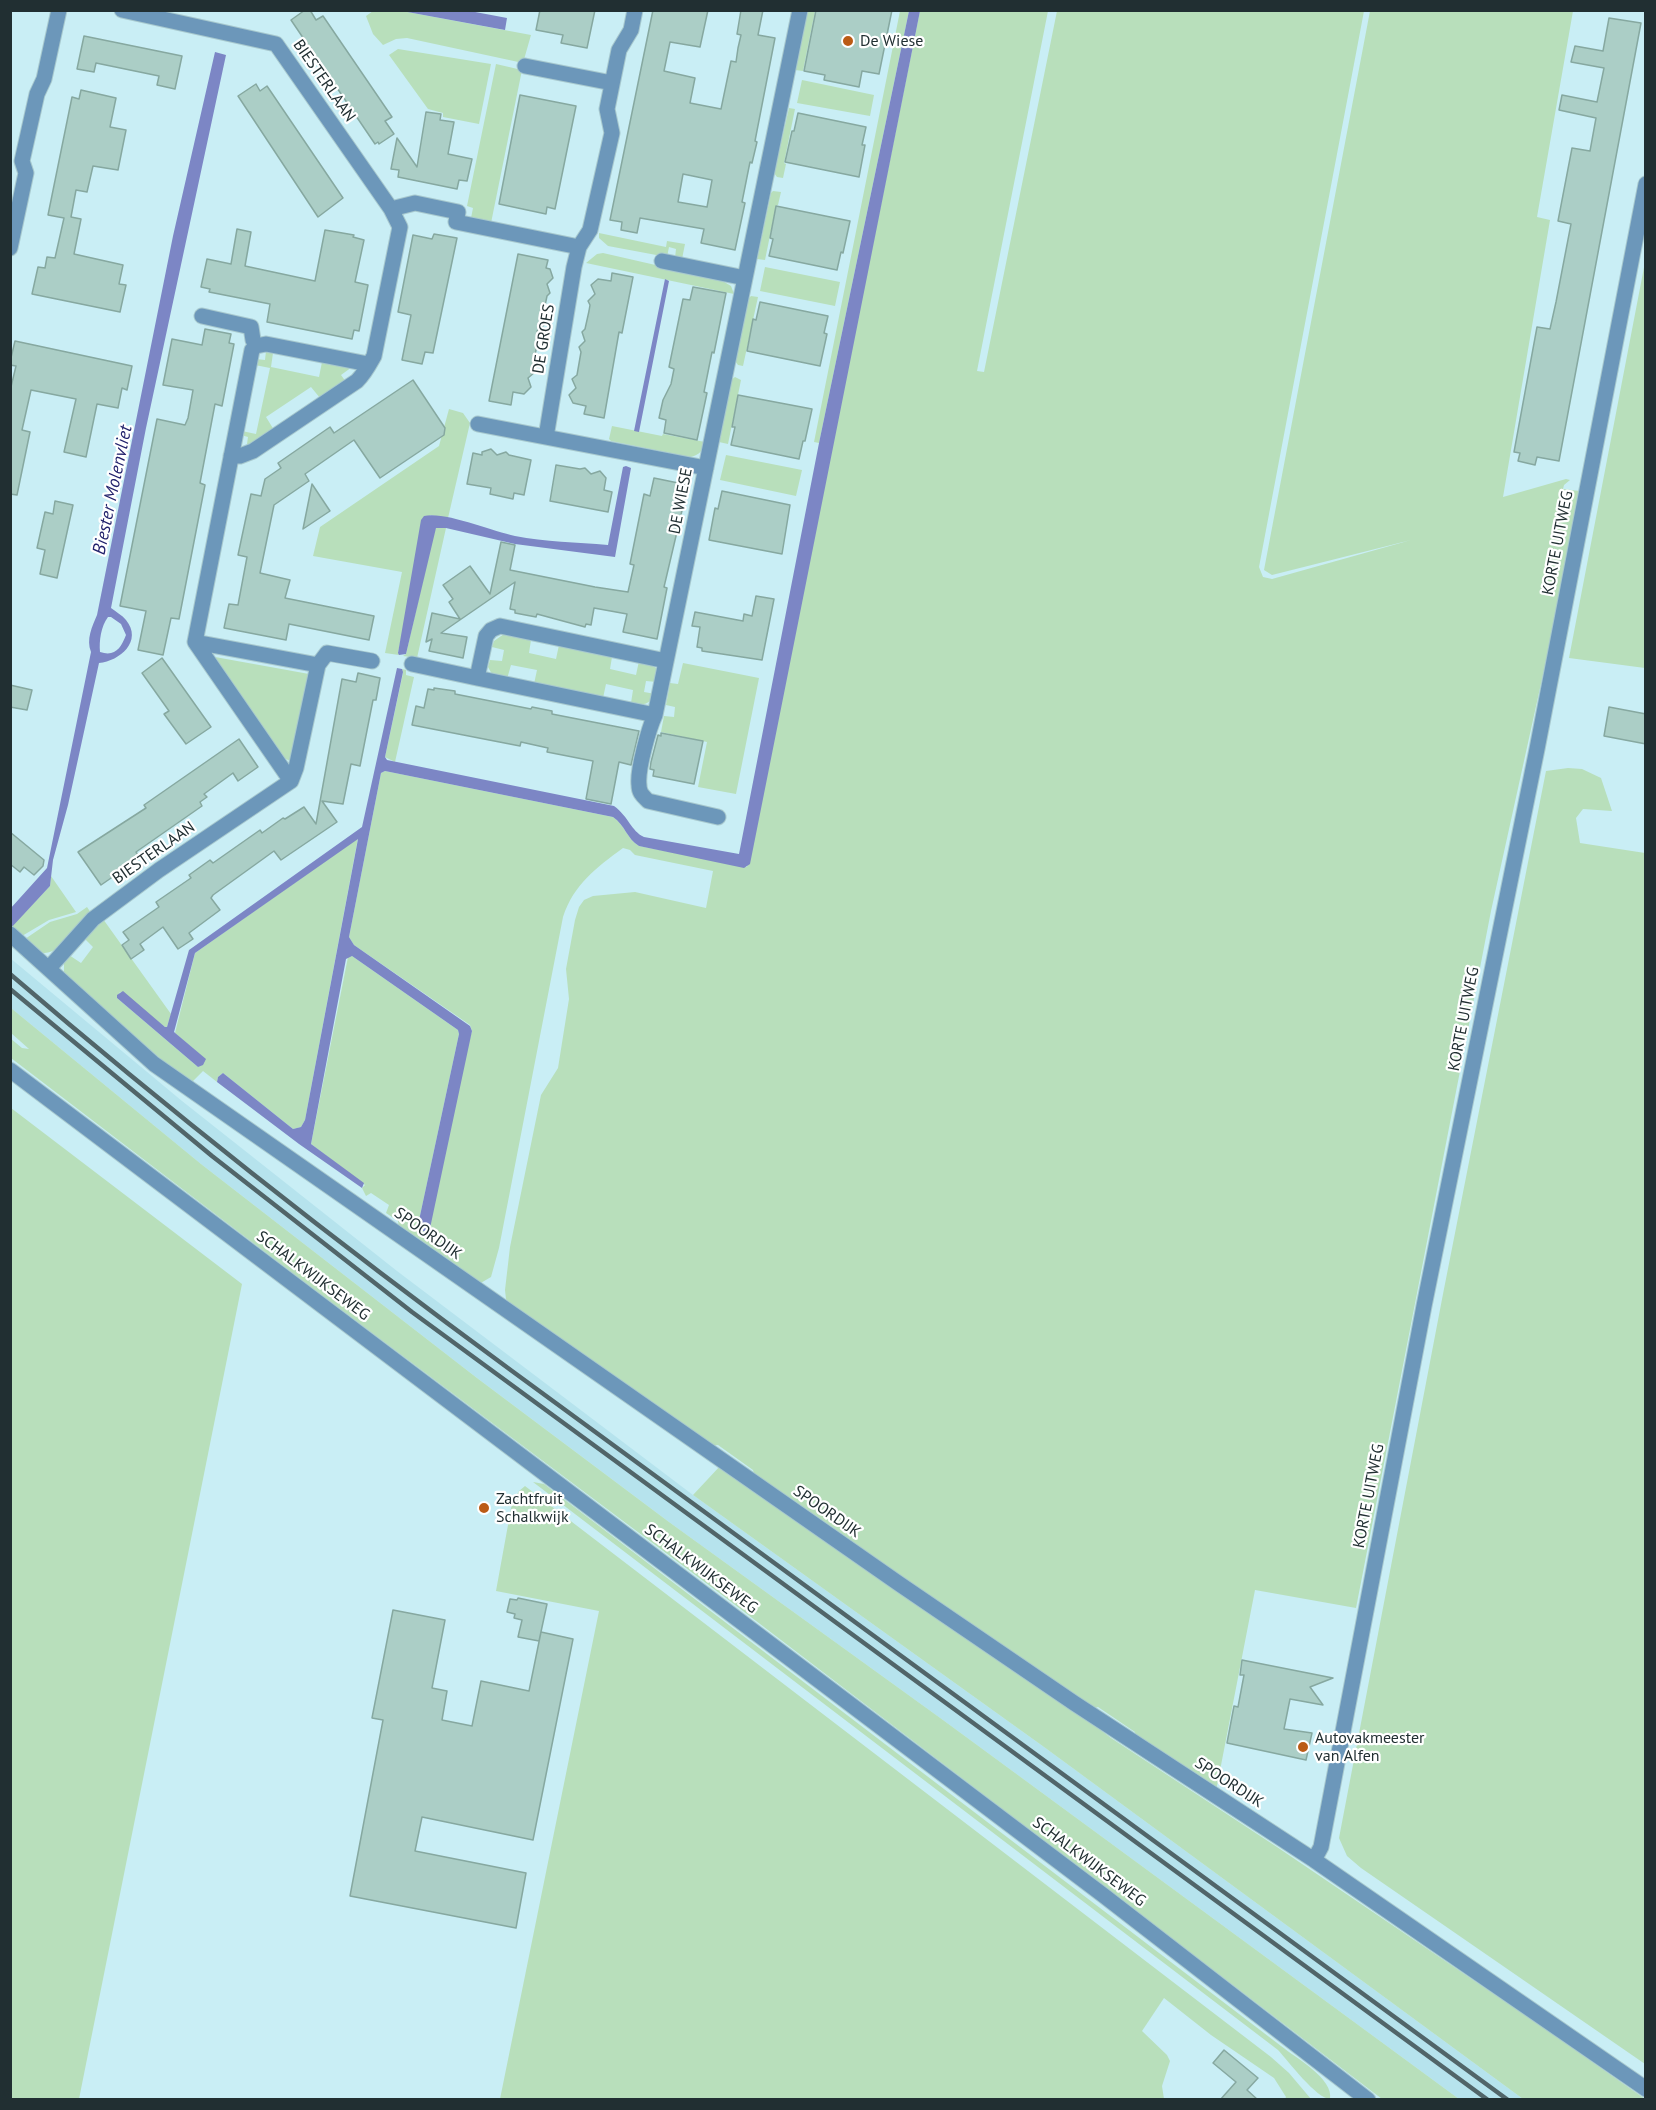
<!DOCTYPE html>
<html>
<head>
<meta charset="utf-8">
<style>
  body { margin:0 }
  #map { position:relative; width:1656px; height:2110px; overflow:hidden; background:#c9eef5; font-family:"PT Sans",sans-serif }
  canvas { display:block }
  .frame { position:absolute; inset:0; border:12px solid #212f32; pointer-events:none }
</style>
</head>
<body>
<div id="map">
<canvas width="1656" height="2110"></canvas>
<div class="frame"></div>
</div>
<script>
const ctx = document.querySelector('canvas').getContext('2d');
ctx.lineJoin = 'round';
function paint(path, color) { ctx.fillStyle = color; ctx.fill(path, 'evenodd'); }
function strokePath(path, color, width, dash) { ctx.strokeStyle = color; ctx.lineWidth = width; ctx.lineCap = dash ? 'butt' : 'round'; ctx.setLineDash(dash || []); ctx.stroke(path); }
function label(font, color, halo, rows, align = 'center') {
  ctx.font = font + ' "PT Sans",sans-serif'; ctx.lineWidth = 4.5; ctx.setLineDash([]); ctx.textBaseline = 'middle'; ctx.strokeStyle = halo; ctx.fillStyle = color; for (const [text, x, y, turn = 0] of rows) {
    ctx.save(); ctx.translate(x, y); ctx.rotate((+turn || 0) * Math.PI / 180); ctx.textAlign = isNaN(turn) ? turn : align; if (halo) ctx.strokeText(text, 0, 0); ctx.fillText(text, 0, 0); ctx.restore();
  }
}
const built = new Path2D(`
  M10,958L182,1101L397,1271L693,1495L1044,1747L1523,2099H1459L943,1720L669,1522L477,1378L201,1164L11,1008Z`);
const green = new Path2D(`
  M373,11H402L531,35L523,63L407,38L396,39L383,45L373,34L366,16Z
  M807,11H815L803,71L795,70Z
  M900,11H909L819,443L814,442Z
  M920,11H1048L977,371L984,372L1057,11H1364L1259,567L1263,577L1272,579L1411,540L1272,575L1264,570L1370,11H1573L1537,217L1550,220L1503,497L1566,479L1570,480L1564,485L1563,489L1580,491L1582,497L1491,911L1356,1608L1255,1590L1216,1791L1136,1739L1135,1732L1098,1707L1091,1709L755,1477L753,1470L718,1445L710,1446L512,1308L506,1299L505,1290L510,1247L541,1095L558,1068L569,999L566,969L575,920L579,907L584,900L593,896L635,892L706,908L713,871L635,855L630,850L623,848C596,868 574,884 563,917L499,1248L491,1277L479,1284L399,1228L398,1221L386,1213L389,1205L371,1193L366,1196L362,1188L365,1185L311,1144L348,957L352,956L458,1030L459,1034L418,1225L472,1031L470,1025L354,945L349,937L381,773L385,771L613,817C625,825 627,839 639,846L747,867Z
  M398,49L491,64L479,124L443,117V113L428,109L389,55Z
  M496,64L522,70L491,223L471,218L473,208L467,206Z
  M802,80L874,95L870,116L797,103Z
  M789,108L795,109L784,163L786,164L783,178L777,177L774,173Z
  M773,191L781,192L778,205L776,206L765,260L757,259L771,193Z
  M599,233L666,247L667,241L685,244L682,259L675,258L676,249L669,247L667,257L608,246L599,238Z
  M603,253L721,280L731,286L734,294L586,263L597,254Z
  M1645,262V668L1569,658Z
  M765,267L840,282L835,306L760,291Z
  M751,296L758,297L743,366L738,365L735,361L748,299Z
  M266,351L273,353L271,367L319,377L322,362L352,367L341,375L346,382L320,398L311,387L266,417L274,430L249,445L247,444L248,437L241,435L242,431L256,434L270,368L255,365L256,359L265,360Z
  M735,377L741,380L728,444L719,442L731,380Z
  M449,409L463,413L470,423L448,518L430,515L398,652L399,655L385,653L402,572L313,556L320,527L439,446Z
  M612,426L662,436L663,434L705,442C702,451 700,455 690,457L611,441L609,439Z
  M726,455L802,470L796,496L720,480Z
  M440,527L446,528L417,658L403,656L406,654L434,532L436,528Z
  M504,634L531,640L529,653L556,659L559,645L612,657L610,669L636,675L639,661L651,664L658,670L657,682L646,681L644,692L655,694C648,706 644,705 631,703L633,690L606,684L603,698L534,684L537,670L511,665L507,679L493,676L488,667L490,660L502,661L504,650L492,647L494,641Z
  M215,657L309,674L290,761L282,757Z
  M683,663L759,678L736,794L698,787L707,742L661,732L664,716L674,717L675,707L666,705L670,683L678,684Z
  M402,669L406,670V675L414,677L395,762L385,757L403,673Z
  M1568,768L1582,769L1601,778L1612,811L1583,809L1576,818L1580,843L1645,853V2064L1361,1868L1347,1856L1339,1838L1443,1294L1546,771Z
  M358,838L305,1120L301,1127L293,1129L223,1073L218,1077L217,1082L203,1071L193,1081H188L178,1074L68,978L64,972V961L69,955L81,963L93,947L84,938L103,919L171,1014L167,1027H165L120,992L117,998L198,1067L205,1059L175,1033L195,953Z
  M51,876L76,912L49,920L22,936L12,926L50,886Z
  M87,907L91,913C75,923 61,959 39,952L25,939L50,922L77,914Z
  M11,1008L201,1164L477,1378L669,1522L943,1720L1459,2099H1382L726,1598L316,1291L11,1058L10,1038L22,1048L29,1049L11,1033Z
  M11,1108L242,1284L79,2099H11Z
  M721,1465L1071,1707L1111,1738L1277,1847L1547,2030L1645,2099H1523L1044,1747L693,1495Z
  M533,1482L544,1484L1281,2046C1296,2058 1334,2079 1330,2099C1317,2099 1288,2061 1278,2050Z
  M525,1486L1271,2057L1289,2073L1311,2099H1285L1286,2097L1274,2078L1211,2035L1164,1998L1142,2031L1167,2055L1170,2061L1162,2086L1164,2099H500L599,1611L496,1591L512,1503L519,1491Z`);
const water = new Path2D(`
  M402,11H470L507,18L505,30Z
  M909,11H920L750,864L744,868L639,846C627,839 625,825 613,817L385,771L381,773L349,937L354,945L470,1026L472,1031L429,1233L423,1231L418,1225L459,1034L458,1030L352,956L346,959L311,1144L364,1183L362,1188L299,1144L217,1082L218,1077L223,1073L293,1129L301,1127L305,1120L358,839L195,953L174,1032L206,1059L203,1065L198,1067L117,998V995L123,991L165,1027H167L189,950L362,827L397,668L402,669L403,672L385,757L387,760L614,806C629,817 631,831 644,837L739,854L819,443Z
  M215,52L226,55L146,428L111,608C116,612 122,615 126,620C143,641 120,661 99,663L68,805L53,860L50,886L11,928L10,909L47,868L91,652C86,639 92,627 97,615L173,236ZM108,617H111L121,624L126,635C121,648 115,657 100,652C99,641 101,626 108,617Z
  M665,279L669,281L639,432L634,431Z
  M626,466L631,468L615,557L515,544L446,528H436L406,654L399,655L398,653L421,520L424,516C444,511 492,531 515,536C545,542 577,542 608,545L623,467Z`);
const building = new Path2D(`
  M305,10H310L316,20L323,16L392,117L385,121L394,134L379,144L378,142L375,144L291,20Z
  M540,10H595L587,48L561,43L563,35L536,30Z
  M653,10H708L700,47L670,42L664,71L695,78L690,103L721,109L731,61L736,62L738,48L741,35L737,34L741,10H763L758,35L775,38L755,141L757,142L752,163L750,162L742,202L745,203L735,250L701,243L704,229L640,218L637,233L621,230L622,222L610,220ZM683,174L712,180L707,207L678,202Z
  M816,10H892L879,74L862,71L859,87L824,80L825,75L804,71Z
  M1609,18L1641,23L1559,461L1537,457L1535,465L1518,461L1520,453L1514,452L1537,327L1550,329L1556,302L1571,224L1558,221L1572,148L1590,151L1596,118L1559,110L1562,95L1597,102L1604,68L1571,62L1575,46L1603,51Z
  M84,36L182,56L175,89L157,85L159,76L96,63L94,72L77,69Z
  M256,84L260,91L267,86L343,198L318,217L238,96Z
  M81,90L116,98L110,127L126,130L118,170L93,166L87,192L76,190L71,217L81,219L74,254L123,265L119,284L126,285L120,312L32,294L38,267L45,268L47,257L55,258L64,218L48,215L72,97L79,99Z
  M520,95L576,106L555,209L547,207L546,214L499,204Z
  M426,112L441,114L440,120L454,122L448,154L472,159L467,181L459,180L457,189L398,177L399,170L391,169L397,138L417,167Z
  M798,113L866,127L862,145H865L859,177L785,162L792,131H794Z
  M776,206L850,221L843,253L841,252L837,270L769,256L773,239L770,238Z
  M237,229L251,232L245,266L315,281L325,230L354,235L353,237L364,240L355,282L368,285L359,331L354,330L352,339L267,322L270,304L209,292L210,289L201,287L207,259L231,264Z
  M434,234L457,238L433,353L425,352L422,364L402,360L411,315L398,312L413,235L432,239Z
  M518,254L548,260L546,268L550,269L553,278L547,284L550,293L547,296L542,320L544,325L537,331L541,340L537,344L533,367L535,372L528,378L531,387L524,394L513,392L511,405L489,401Z
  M612,273L633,277L622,333L619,332L604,418L584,414L586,406L573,403L569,395L576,388L572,379L577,375L581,352L579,347L585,341L582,332L585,329L589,311L590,305L588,301L595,294L591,285L598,279L611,281Z
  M693,287L726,293L714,353L712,352L704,392L707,393L697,440L664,433L666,420L659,418L663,400L671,384L674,369L669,367L683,299L690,300Z
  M760,302L828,316L824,333L827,334L820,366L747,351L753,319L756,320Z
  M205,329L231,334L229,343L234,344L222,406L215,404L200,483L205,485L179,619L171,618L163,655L138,650L146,611L120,606L157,419L185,425L188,418L193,390L163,385L172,339L202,345Z
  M15,341L132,366L127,390L122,388L118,408L97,404L86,457L64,452L76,399L31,390L22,430L30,432L17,495L10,494V391L16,366L10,365V362Z
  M413,380L445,428L444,435L380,478L354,440L305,474L309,481L274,505L260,573L290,580L285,598L374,616L369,640L289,624L286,640L224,628L229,604L238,605L247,557L238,555L251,494L261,496L265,479L281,468L278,463L330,427L334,433Z
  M738,395L812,409L805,441H803L799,459L731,445L735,427H732Z
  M491,449L497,455L506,452L509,455L531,460L524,495L514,493L513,499L490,494L491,488L467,484L473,453L482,455V452Z
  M556,465L580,469L585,468L591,474L600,471L606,478L604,490L612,492L608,512L550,501Z
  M654,478L688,485L664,587L667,588L657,639L623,632L627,614L594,608L591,625L586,624L585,627L537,614L536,617L515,613V610L510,609L515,582L441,633L467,637L463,658L429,651L432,639L426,642L432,613L460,619L449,602L453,599L443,585L470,566L490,594L501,542L515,545L510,570L595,587L628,592L634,565L630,564L644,494L650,496Z
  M312,484L330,511L303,529Z
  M722,491L790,505L782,554L709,540L715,508L718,509Z
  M55,501L73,505L57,578L40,574L45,550L37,548L45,512L53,514Z
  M756,596L774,599L762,660L702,651V648L697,647L700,627L692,626L695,612L743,621L744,614L752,616Z
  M162,658L211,727L186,744L164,714L169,711L142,673Z
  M358,673L380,678L376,700H373L360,766L351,764L343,804L322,801L337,822L281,860L274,851L213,895L211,898L220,910L189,933L193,939L178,949L163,927L140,944L144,950L131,959L122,945L129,940L123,932L159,907L156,902L191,878L189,875L210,860L213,863L260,830L262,833L283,818L285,819L304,807L316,824L342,679L356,682Z
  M10,685L32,690L27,710L10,707Z
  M434,688L455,691V694L531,709L532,707L552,711V714L557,715L639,731L631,765L619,762L611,804L586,799L593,761L547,752L548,748L521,742L520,746L412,725L416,706L424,708L428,689L434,690Z
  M1609,707L1646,714V744L1604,736Z
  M661,733L703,741L694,784L653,776L654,770L650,769L651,762L658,735L661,736Z
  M239,739L258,767L238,781L233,773L204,794L207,797L200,802L202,806L136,852L140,858L101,885L78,852L146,808L144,805Z
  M10,832L44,860L43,866L34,875L24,867L20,872L10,864Z
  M518,1598L547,1604L539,1641L518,1637L522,1620L514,1618L515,1614L507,1612L510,1599L517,1600Z
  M393,1610L445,1620L432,1688L447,1691L442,1720L472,1726L481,1681L529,1691L541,1632L573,1639L533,1840L422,1817L415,1851L526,1873L516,1928L350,1896L383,1720L372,1718Z
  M1242,1660L1333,1678L1310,1687L1323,1705L1290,1699L1284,1729L1312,1733L1306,1760L1227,1743L1234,1706L1238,1707L1244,1675H1240Z
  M1224,2050L1258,2078L1247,2090L1258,2100H1220L1236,2082L1213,2063Z`);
const minor = new Path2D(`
  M122,10L276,44L391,209L400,227L374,356C369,365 365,373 357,381L253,451L240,456H231
  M525,66L612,83
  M391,209L415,203L458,212L456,222L579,247
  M10,248L26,173L22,161L37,94L44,79L59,10
  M662,261L745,278L800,10
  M202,316L251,327L253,340L256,346
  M478,424L706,468
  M546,437L574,267L579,247L590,230L612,133L607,109L619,50L631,30L635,10
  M412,664L477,678
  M318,665L327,653L372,661
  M655,715L477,678L486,636L491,630L500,626L666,661
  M291,781L195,642L252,350L256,346L266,344L368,364
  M718,817L648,801C643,796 639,793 639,785C637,770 649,728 655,715L745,278
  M10,934L154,1064L898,1583L1074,1703L1314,1860L1646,2089
  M49,968L93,919L159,870L291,781L296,768L318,665L195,642
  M10,1070L1103,1895L1368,2100
  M1314,1860L1321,1847L1424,1306L1537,749L1646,184`);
const rail = new Path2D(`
  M10,974C172,1113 340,1245 512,1371L1508,2100
  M10,989L212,1156L412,1312L1488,2100`);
const markers = [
  [848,41,6,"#bb5b15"],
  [484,1508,6,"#bb5b15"],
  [1303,1747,6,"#bb5b15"]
];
const poiNames = [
  ["De Wiese",860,41],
  ["Zachtfruit",496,1499],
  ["Schalkwijk",496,1517],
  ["Autovakmeester",1315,1738],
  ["van Alfen",1315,1756]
];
const streetNames = [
  ["BIESTERLAAN",324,81,55],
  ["DE GROES",544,339,-81],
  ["DE WIESE",681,501,-79],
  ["KORTE UITWEG",1558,543,-79],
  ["BIESTERLAAN",154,853,-35],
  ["KORTE UITWEG",1464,1019,-79],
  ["SPOORDIJK",428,1234,35],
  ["SCHALKWIJKSEWEG",313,1276,37],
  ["KORTE UITWEG",1369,1496,-79],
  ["SPOORDIJK",827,1512,35],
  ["SCHALKWIJKSEWEG",701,1569,37],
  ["SPOORDIJK",1229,1783,33],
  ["SCHALKWIJKSEWEG",1089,1862,37]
];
const waterNames = [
  ["Biester Molenvliet",113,490,-78]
];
paint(built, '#b6e3ed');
paint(green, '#b8dfbb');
paint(water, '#7c86c5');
paint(building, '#abcec6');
strokePath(building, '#86a8a0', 1.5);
strokePath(minor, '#a7c8ce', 17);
strokePath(minor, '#6c97ba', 15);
strokePath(rail, '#516569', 4.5);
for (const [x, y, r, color] of markers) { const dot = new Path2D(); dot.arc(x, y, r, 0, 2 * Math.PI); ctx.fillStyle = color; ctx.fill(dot); strokePath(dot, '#fff', 2); }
label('16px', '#212f32', '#fff', poiNames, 'left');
label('16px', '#212f32', '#fff', streetNames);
label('italic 18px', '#22226c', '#fff', waterNames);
</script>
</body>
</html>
